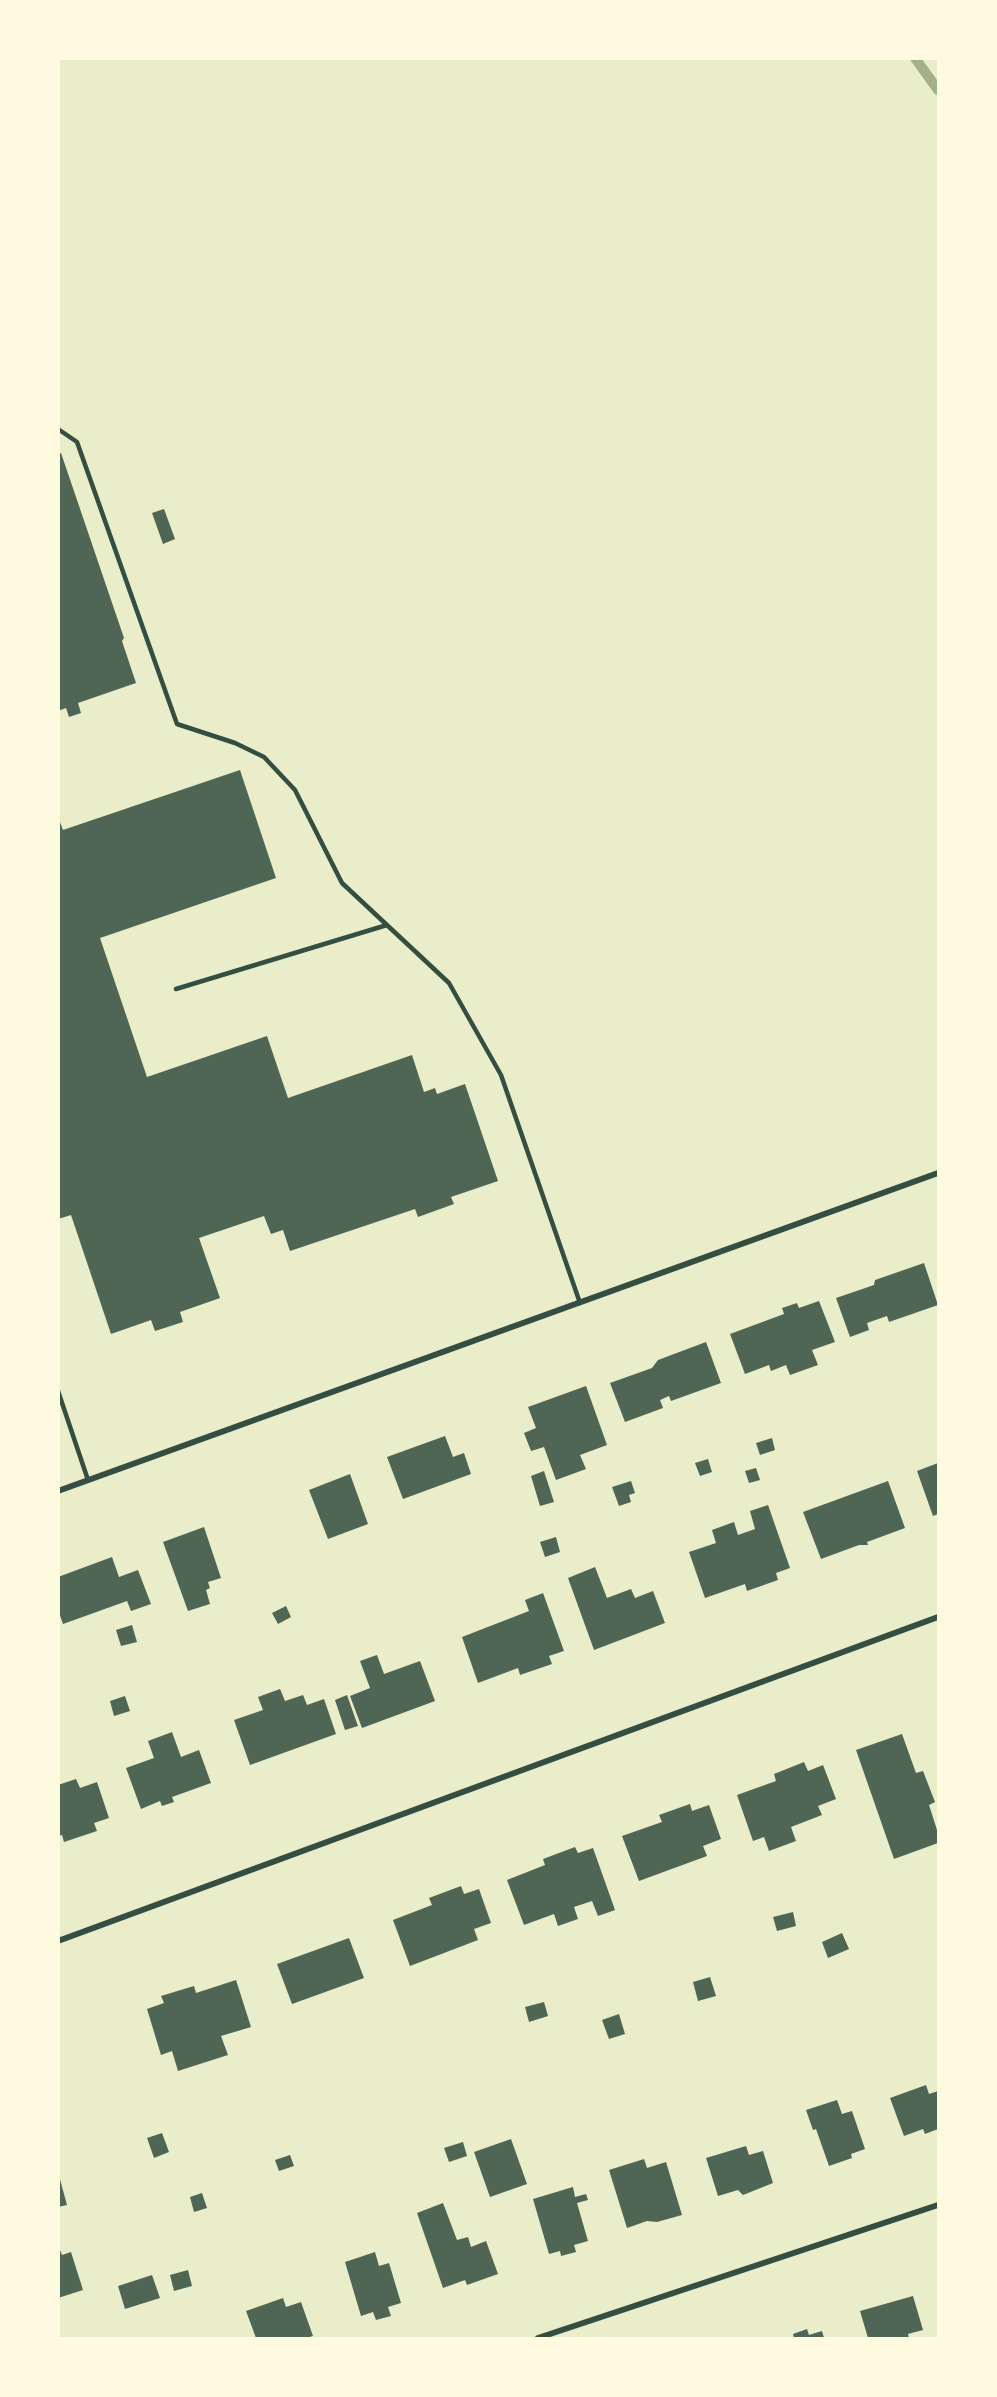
<!DOCTYPE html>
<html>
<head>
<meta charset="utf-8">
<style>
  body { margin:0 }
  #map { position:relative; width:997px; height:2397px; overflow:hidden; background:#e9edc9; font-family:"Alegreya Sans",sans-serif }
  canvas { display:block }
  .frame { position:absolute; inset:0; border:60px solid #fefae0; pointer-events:none }
</style>
</head>
<body>
<div id="map">
<canvas width="997" height="2397"></canvas>
<div class="frame"></div>
</div>
<script>
const ctx = document.querySelector('canvas').getContext('2d');
ctx.lineJoin = 'round';
function strokePath(path, color, width, dash) { ctx.strokeStyle = color; ctx.lineWidth = width; ctx.lineCap = dash ? 'butt' : 'round'; ctx.setLineDash(dash || []); ctx.stroke(path); }
function paint(path, color) { ctx.fillStyle = color; ctx.fill(path, 'evenodd'); }
const stream = new Path2D(`
  M915,58L938,90`);
const building = new Path2D(`
  M61,453L124,638L122,641L136,683L78,703L81,713L69,717L66,708L58,711V454Z
  M164,509L175,539L163,544L152,513Z
  M240,770L276,878L100,938L147,1077L267,1036L288,1098L412,1055L424,1092L435,1088L437,1094L465,1084L498,1181L451,1197L454,1204L418,1217L415,1209L290,1251L283,1230L271,1234L264,1216L199,1238L220,1298L180,1312L183,1322L155,1331L151,1320L111,1334L71,1215L58,1219V817L63,830Z
  M924,1263L938,1305L889,1322L887,1316L867,1323L869,1330L850,1337L836,1298L874,1285L875,1280Z
  M819,1301L835,1342L812,1350L818,1365L790,1375L786,1365L771,1371L769,1365L745,1374L730,1334L784,1314L782,1308L797,1303L799,1308Z
  M706,1342L721,1383L671,1401L669,1396L660,1400L663,1408L625,1422L610,1383L652,1368L658,1360Z
  M586,1386L607,1445L580,1455L586,1469L556,1480L544,1447L531,1451L524,1433L536,1428L528,1407Z
  M445,1436L453,1457L464,1453L471,1474L403,1499L387,1457Z
  M772,1438L775,1450L760,1455L756,1443Z
  M708,1459L712,1472L700,1476L695,1463Z
  M938,1463V1514L933,1516L917,1471Z
  M756,1468L760,1480L749,1483L745,1471Z
  M544,1471L554,1502L540,1506L531,1476Z
  M350,1474L368,1524L328,1539L309,1490Z
  M631,1481L635,1493L629,1495L631,1502L619,1506L612,1487Z
  M888,1481L905,1528L867,1542L868,1545H859L821,1559L803,1512Z
  M768,1505L790,1568L776,1573L778,1580L747,1591L745,1584L705,1598L689,1552L716,1543L712,1530L734,1522L738,1535L755,1529L750,1511Z
  M204,1527L221,1578L208,1582L210,1588L206,1590L210,1604L188,1611L163,1542Z
  M556,1537L560,1552L545,1557L540,1542Z
  M112,1557L119,1577L138,1570L151,1604L131,1611L127,1601L63,1624L58,1610V1577Z
  M595,1567L607,1598L631,1589L635,1598L653,1591L665,1623L594,1650L568,1578Z
  M543,1593L564,1651L549,1656L552,1664L520,1675L518,1668L478,1683L462,1637L529,1611L525,1600Z
  M286,1606L291,1617L278,1624L272,1613Z
  M132,1625L137,1642L121,1646L116,1630Z
  M377,1655L384,1674L420,1661L435,1701L362,1728L350,1696L370,1688L360,1661Z
  M280,1689L285,1701L303,1695L307,1705L324,1699L336,1734L250,1765L234,1720L263,1710L258,1697Z
  M347,1695L358,1726L345,1730L335,1700Z
  M125,1696L130,1711L114,1716L110,1701Z
  M172,1732L181,1757L199,1750L211,1783L172,1797L174,1802L162,1806L160,1801L141,1809L126,1768L154,1758L148,1741Z
  M902,1734L916,1773L923,1771L935,1802L929,1805L938,1833V1843L894,1859L856,1750Z
  M804,1762L808,1771L823,1765L836,1799L818,1806L822,1815L791,1827L796,1841L769,1851L764,1837L753,1841L737,1795L776,1781L774,1774Z
  M76,1779L80,1788L97,1782L109,1818L94,1823L97,1831L64,1842L62,1835L58,1836V1785Z
  M690,1804L692,1811L709,1805L721,1839L703,1846L707,1856L639,1881L622,1836L662,1822L659,1815Z
  M575,1847L578,1853L593,1848L615,1910L598,1916L592,1901L574,1907L578,1919L558,1926L554,1914L524,1925L507,1880L545,1865L543,1859Z
  M461,1886L464,1894L479,1889L491,1923L474,1929L478,1940L410,1966L393,1920L432,1905L429,1898Z
  M793,1912L796,1926L777,1931L773,1917Z
  M842,1933L849,1949L828,1958L822,1942Z
  M349,1938L364,1978L292,2004L277,1964Z
  M710,1977L716,1996L698,2001L693,1982Z
  M236,1980L251,2027L221,2036L228,2055L178,2071L172,2051L161,2055L147,2009L164,2003L161,1996L194,1986L196,1993Z
  M544,2002L548,2016L529,2022L525,2007Z
  M619,2014L625,2034L609,2039L602,2020Z
  M926,2085L929,2094L938,2091V2129L925,2134L923,2129L904,2136L890,2098Z
  M837,2100L842,2114L852,2111L865,2149L851,2154L852,2158L829,2166L816,2129L813,2130L806,2110Z
  M162,2133L169,2152L154,2158L147,2138Z
  M511,2139L527,2184L490,2197L474,2152Z
  M463,2142L467,2156L449,2162L444,2148Z
  M746,2146L749,2155L763,2151L773,2183L743,2195L738,2190L718,2196L706,2158Z
  M290,2155L294,2166L279,2171L275,2160Z
  M644,2159L647,2168L666,2162L682,2215L657,2222L647,2221L627,2228L609,2170Z
  M58,2172L67,2205L58,2207Z
  M573,2187L575,2197L586,2194L588,2200L577,2203L588,2241L574,2245L576,2252L561,2256L560,2251L549,2254L533,2199Z
  M202,2193L207,2208L194,2212L190,2197Z
  M443,2203L457,2240L468,2237L471,2247L486,2241L498,2274L467,2285L465,2280L443,2288L417,2213Z
  M58,2245L62,2255L71,2252L83,2290L58,2298Z
  M375,2252L379,2266L389,2263L401,2303L388,2307L391,2316L376,2320L373,2312L361,2316L345,2262Z
  M188,2270L192,2286L174,2291L170,2275Z
  M152,2275L160,2298L125,2309L118,2286Z
  M913,2296L923,2330L908,2334L909,2338H868L860,2311Z
  M283,2298L286,2307L301,2302L313,2336L306,2338H256L246,2311Z
  M807,2329L809,2335L822,2331L824,2338H794L793,2334Z`);
const service = new Path2D(`
  M58,429L77,442L177,724L235,743L264,757L295,790L342,883L449,983L501,1075L580,1303
  M176,989L387,925
  M58,1391L88,1480`);
const minor = new Path2D(`
  M58,1491L938,1173
  M58,1941L938,1617
  M538,2338L938,2205`);
strokePath(stream, '#a3b18a', 10);
paint(building, '#4f6655');
strokePath(service, '#344e41', 4.5);
strokePath(minor, '#344e41', 6);
</script>
</body>
</html>
